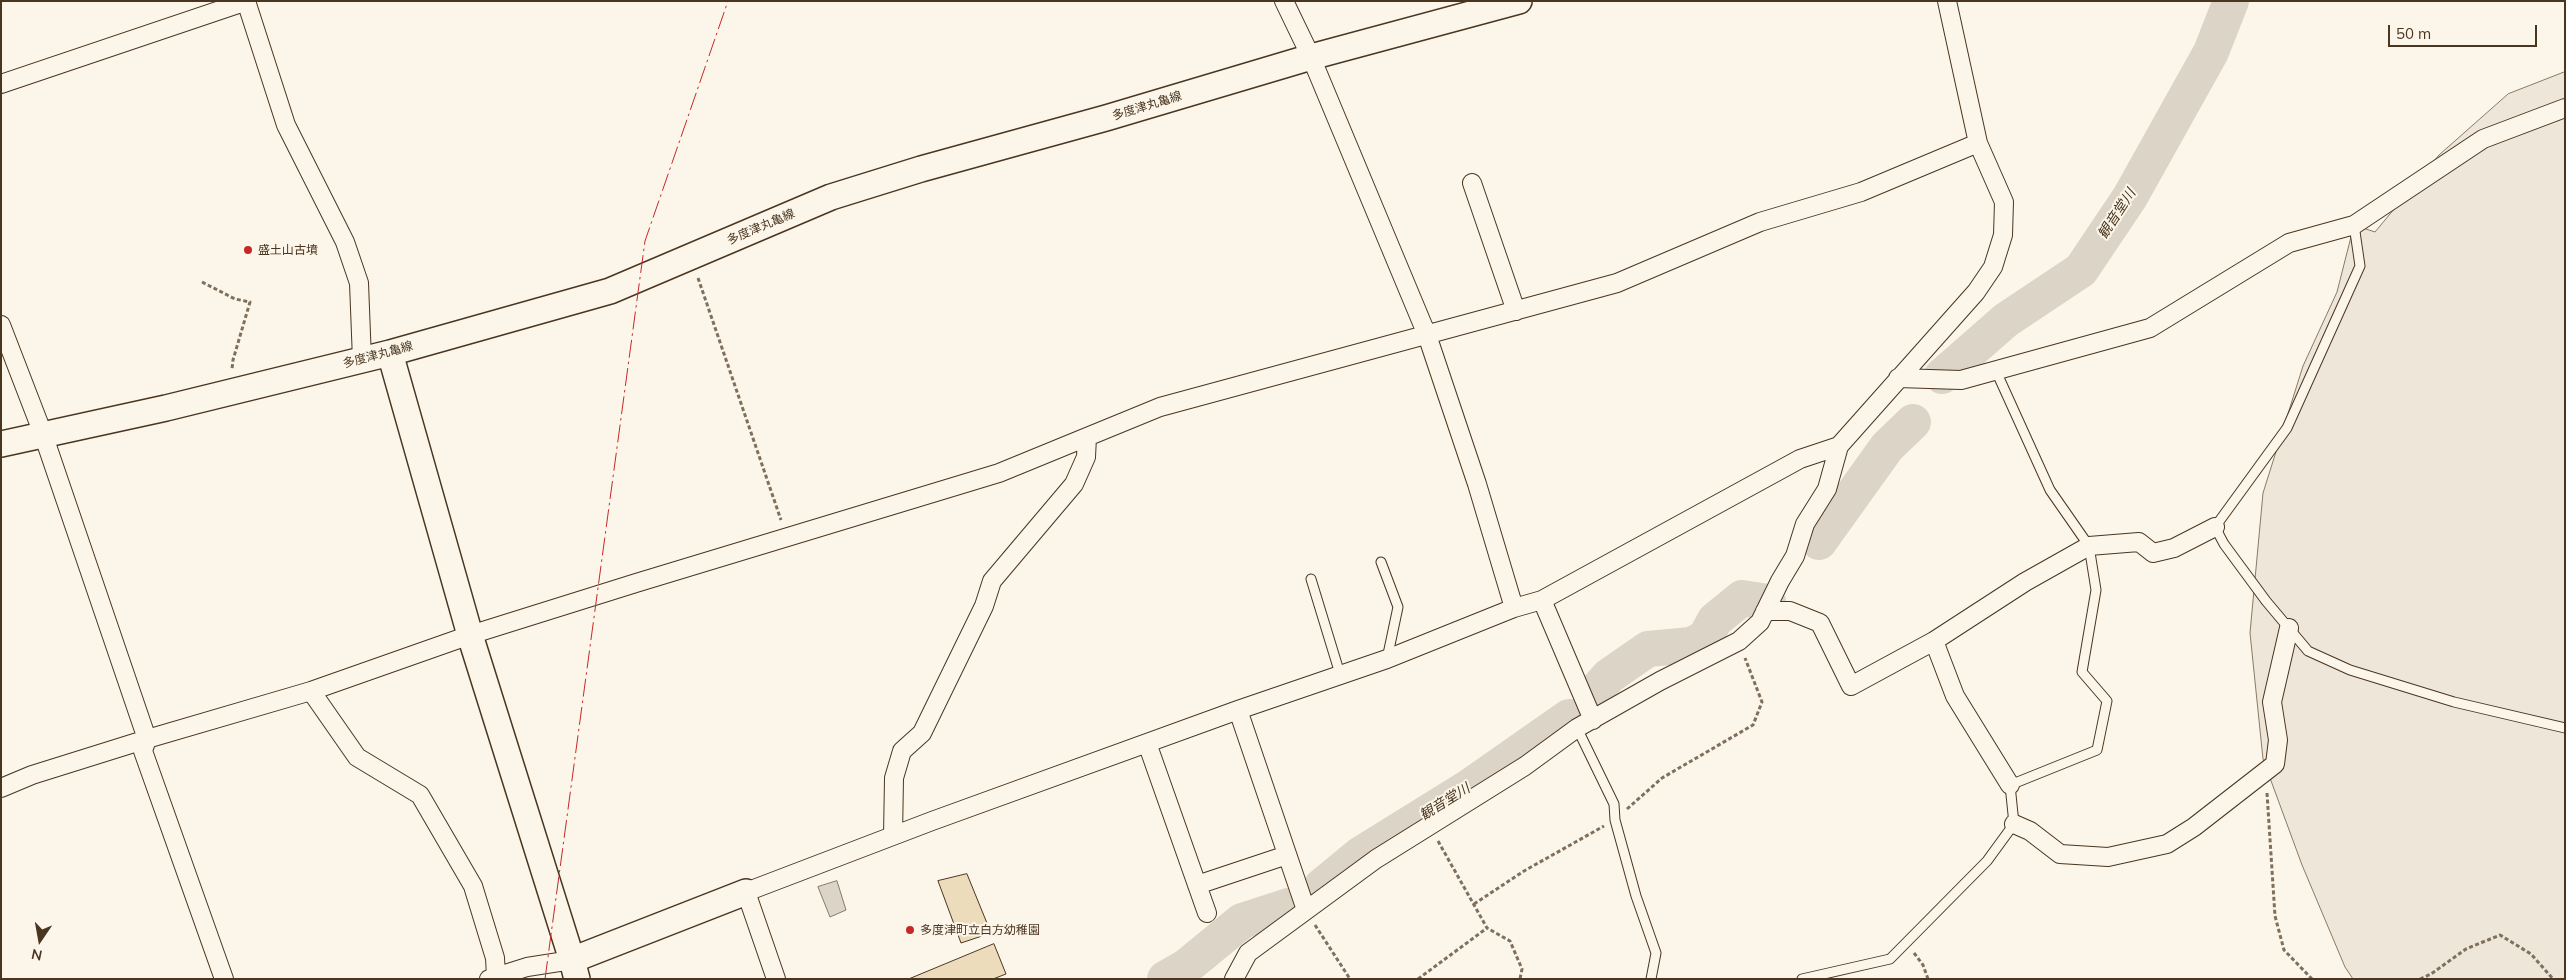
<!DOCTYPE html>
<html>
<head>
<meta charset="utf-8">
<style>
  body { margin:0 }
  #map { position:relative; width:2566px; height:980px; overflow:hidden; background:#fbf6e9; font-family:Mulish,sans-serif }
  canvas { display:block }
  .frame { position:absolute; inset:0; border:2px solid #4a3520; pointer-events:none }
  .north { position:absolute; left:15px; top:915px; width:50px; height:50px; -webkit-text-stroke:4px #fbf6e9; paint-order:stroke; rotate:192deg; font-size:14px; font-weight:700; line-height:20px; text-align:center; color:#4a3520 }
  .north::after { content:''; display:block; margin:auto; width:18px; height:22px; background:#4a3520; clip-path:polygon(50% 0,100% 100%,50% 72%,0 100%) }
  .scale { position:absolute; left:2388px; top:25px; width:149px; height:22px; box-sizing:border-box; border:2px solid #4a3520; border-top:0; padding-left:6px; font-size:15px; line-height:18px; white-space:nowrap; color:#4a3520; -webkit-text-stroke:4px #fbf6e9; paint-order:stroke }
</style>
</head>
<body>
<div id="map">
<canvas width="2566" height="980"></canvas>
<div class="frame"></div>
<div class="north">N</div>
<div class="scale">50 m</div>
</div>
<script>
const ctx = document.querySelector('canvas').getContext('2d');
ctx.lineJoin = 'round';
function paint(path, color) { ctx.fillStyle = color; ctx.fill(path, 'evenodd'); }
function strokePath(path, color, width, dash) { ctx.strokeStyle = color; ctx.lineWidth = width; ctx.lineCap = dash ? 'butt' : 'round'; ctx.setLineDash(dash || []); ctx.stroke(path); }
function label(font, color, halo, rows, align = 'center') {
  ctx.font = font + ' Mulish,"Noto Sans JP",sans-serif'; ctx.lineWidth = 4; ctx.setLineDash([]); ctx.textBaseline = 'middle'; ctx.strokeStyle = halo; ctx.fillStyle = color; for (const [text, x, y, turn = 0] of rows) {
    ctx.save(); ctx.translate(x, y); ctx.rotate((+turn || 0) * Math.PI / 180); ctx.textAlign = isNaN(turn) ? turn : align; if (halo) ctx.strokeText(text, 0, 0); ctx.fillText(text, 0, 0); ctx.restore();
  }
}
const green = new Path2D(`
  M2565,72V979H2353L2345,967L2302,865L2263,759L2250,633L2263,493L2303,366L2337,292L2354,225L2375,232L2439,155L2508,94Z`);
const water = new Path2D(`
  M837,881L846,910L830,917L818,887Z`);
const river = new Path2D(`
  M1942,376L2006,320L2081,270L2130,197L2211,52L2231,1
  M1819,542L1887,447L1913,422
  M1594,693L1609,676L1648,649L1691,645L1705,638L1715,620L1742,598L1768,602
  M1321,887L1361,854L1469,787L1569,717
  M1165,979L1186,967L1242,921L1288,906`);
const building = new Path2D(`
  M967,874L991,933L961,943L938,881Z
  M994,944L1006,974L993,979H909Z`);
const path = new Path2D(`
  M698,278L781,520
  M202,282L235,299L250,302L233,360L232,369
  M2267,793L2275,916L2284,950L2312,979
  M1627,809L1662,778L1753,725L1762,702L1745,658
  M1438,841L1487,928L1510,941L1522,969L1520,979
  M1474,904L1524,871L1604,826
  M1315,925L1350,979
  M1914,953L1923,965L1928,979
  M1418,979L1487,928
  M2420,979L2431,974L2466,949L2500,935L2531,954L2553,979`);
const lane = new Path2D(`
  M2354,225L2360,266L2287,428L2215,527L2224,544L2266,601L2308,651L2350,670L2454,702L2565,728
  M1381,562L1398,607L1387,659
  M1311,579L1340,674
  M1577,728L1614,804L1615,820L1636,896L1656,953L1651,979
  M1802,979L1890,959L1987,861L2014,824L2010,785L2097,750L2107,701L2082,672L2096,590L2089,546L2050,490L1996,371`);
const street = new Path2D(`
  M246,1L286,125L345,242L359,283L362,360
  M1284,1L1311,57L1427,335L1477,484L1514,608
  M1,84L247,1
  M1472,183L1516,311
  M1,325L43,434L147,739L143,751L224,979
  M1898,378L1961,380L2150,328L2289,243L2354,225L2483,139L2565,108
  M1542,600L1593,720
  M1765,611H1790L1820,623L1851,686L1934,641L2025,582L2089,546L2139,542L2153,553L2174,548L2215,527
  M1934,641L1955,696L2010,785
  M311,691L357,757L420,795L473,886L495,958L496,976
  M1238,710L1306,910
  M1147,743L1207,913
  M1,788L32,775L147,739L311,691L470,635L636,583L999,473L1160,407L1617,283L1760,222L1861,192L1978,143
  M2014,824L2030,831L2060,854L2108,857L2167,844L2194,827L2275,764L2278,740L2272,702L2289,628
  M893,836L894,778L902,751L922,733L984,606L992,581L1074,484L1086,457L1087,437
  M1197,885L1287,855
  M489,979L527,967L572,960
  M776,979L746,892L932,821L1238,710L1387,659L1514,608L1542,600L1800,459L1839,446
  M1234,979L1248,953L1376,859L1525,766L1577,728L1660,681L1739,641L1760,622L1780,581L1795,556L1805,524L1827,489L1839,446L1976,292L1993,267L2003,235L2004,202L1978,143L1947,1`);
const secondary = new Path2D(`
  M390,353L470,635L572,960
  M1,444L166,408L390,353L610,291L831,197L921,169L1106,118L1311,57L1519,1
  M577,979L572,960L746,892`);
const power = new Path2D(`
  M545,979L645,241L728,1`);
const markers = [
  [248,250,5,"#c62828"],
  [910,930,5,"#c62828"]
];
const streetNames = [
  ["多度津丸亀線",1147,106,-17],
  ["多度津丸亀線",761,227,-23],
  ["多度津丸亀線",378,355,-15]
];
const poiNames = [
  ["盛土山古墳",258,250],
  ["多度津町立白方幼稚園",920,930]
];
const waterNames = [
  ["観音堂川",2117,214,-57],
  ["観音堂川",1445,802,-32]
];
paint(green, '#ede6d9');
strokePath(green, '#887966', 1);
paint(water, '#dcd4c6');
strokePath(water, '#887966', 1);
strokePath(river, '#dcd4c6', 36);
paint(building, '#ecdcbc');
strokePath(building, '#4a3520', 1);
strokePath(lane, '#4a3520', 11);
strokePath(street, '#4a3520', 20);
strokePath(secondary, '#4a3520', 28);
strokePath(path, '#7f6f5c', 3, [4, 2.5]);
strokePath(lane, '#fbf6e9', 9);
strokePath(street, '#fbf6e9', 18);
strokePath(secondary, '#fbf6e9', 25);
strokePath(power, '#c62828', 1, [18, 4, 2.5, 4]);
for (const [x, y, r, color] of markers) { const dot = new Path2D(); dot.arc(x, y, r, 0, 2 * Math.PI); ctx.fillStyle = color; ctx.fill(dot); strokePath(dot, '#fbf6e9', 2); }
label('12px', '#4a3520', '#fbf6e9', streetNames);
label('12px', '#4a3520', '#fbf6e9', poiNames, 'left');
label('italic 14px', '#4a3520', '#fbf6e9', waterNames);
</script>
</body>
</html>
